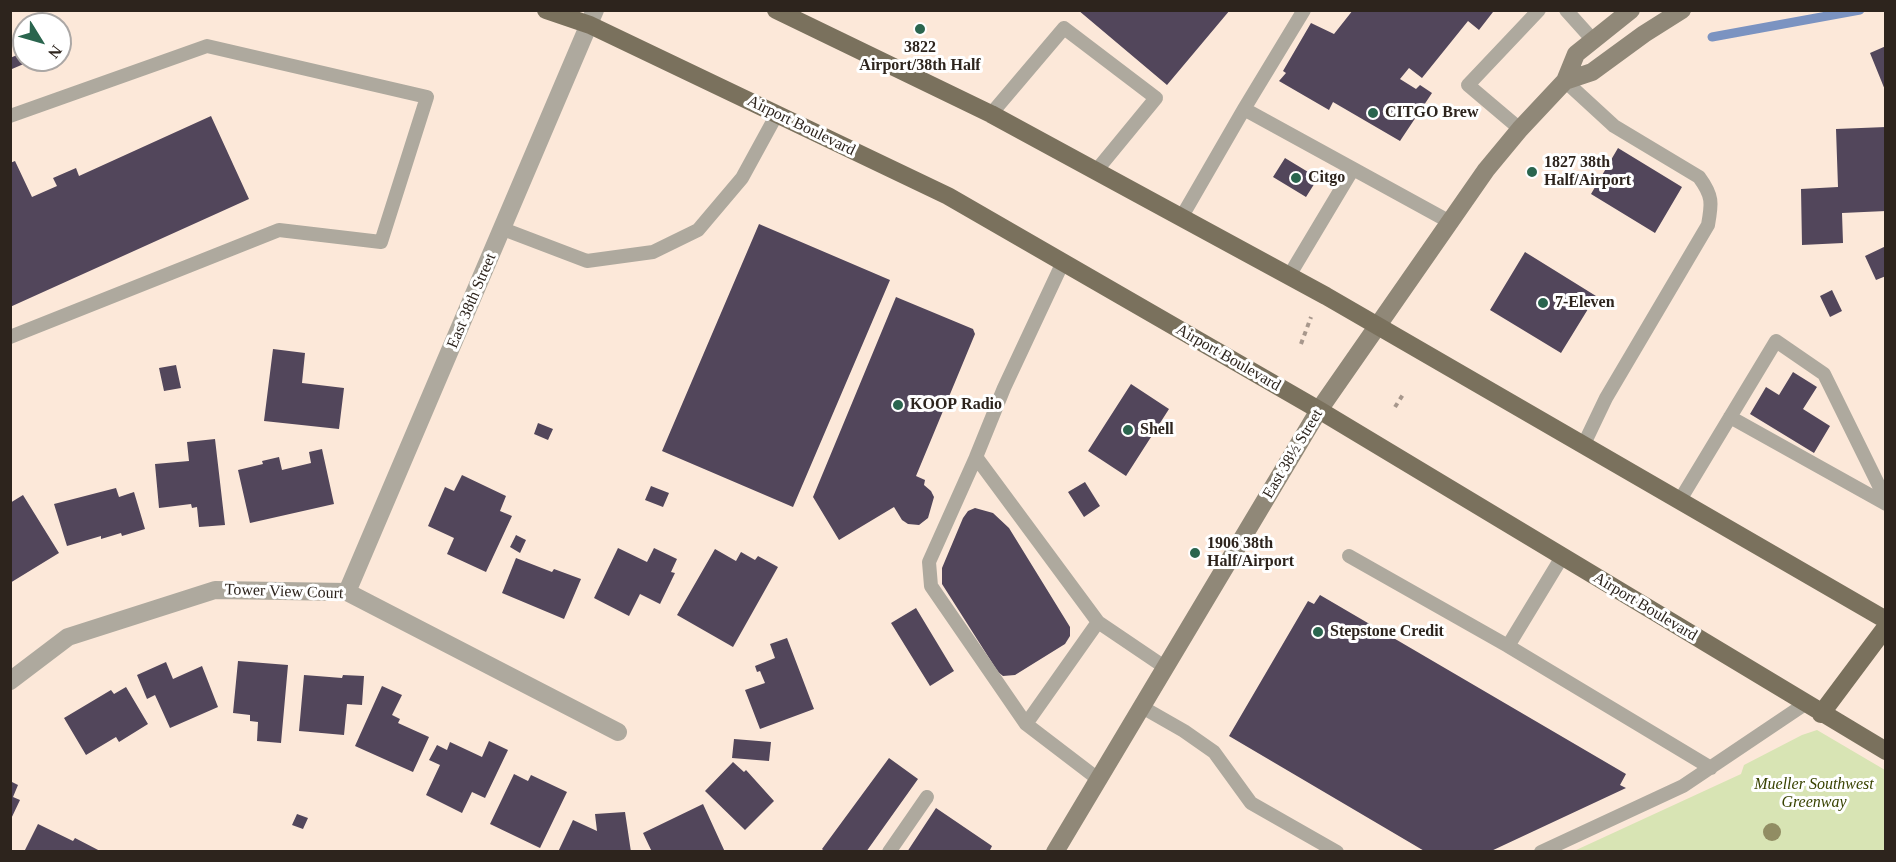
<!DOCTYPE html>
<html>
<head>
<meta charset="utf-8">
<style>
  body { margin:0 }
  #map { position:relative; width:1896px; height:862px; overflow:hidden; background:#fce8d9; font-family:"Times New Roman",serif }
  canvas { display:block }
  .frame { position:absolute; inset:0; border:12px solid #2d241d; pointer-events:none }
  .north { position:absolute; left:12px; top:12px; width:60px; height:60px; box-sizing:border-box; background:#fff; border:2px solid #aba7a5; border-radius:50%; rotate:127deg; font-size:16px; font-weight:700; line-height:24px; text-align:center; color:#2d241d }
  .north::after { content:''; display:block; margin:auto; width:21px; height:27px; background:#2a654e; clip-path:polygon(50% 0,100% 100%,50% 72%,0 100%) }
</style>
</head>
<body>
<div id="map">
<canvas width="1896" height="862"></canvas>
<div class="frame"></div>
<div class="north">N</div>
</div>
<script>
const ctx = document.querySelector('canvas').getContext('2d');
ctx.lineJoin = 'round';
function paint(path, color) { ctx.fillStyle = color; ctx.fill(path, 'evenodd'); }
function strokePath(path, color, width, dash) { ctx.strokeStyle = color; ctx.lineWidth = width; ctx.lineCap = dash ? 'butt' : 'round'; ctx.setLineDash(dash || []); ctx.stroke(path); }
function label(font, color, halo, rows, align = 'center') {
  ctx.font = font + ' "Times New Roman",serif'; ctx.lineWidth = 6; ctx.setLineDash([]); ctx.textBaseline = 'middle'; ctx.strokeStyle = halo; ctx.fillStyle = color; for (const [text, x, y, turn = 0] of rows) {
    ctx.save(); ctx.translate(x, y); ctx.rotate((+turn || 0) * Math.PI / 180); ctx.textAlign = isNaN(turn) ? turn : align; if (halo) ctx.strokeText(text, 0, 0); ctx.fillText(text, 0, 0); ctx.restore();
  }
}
const green = new Path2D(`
  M1817,730L1885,770V851H1574L1741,774L1744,765L1802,735Z`);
const stream = new Path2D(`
  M1712,37L1860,10`);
const building = new Path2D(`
  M1078,10H1230L1167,85Z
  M1353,10H1491L1493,12L1479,30L1468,21L1422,78L1409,68L1400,79L1416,89L1420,85L1432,93L1400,141L1333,102L1329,110L1279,81L1286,73L1283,71L1311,23L1334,34Z
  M1886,46V90H1885L1870,53Z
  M24,52V60H33L12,69L10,58Z
  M211,116L249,199L10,307V163L15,161L32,197L57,186L53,178L76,168L79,176Z
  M1886,127V211L1842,213L1843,243L1802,245L1801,189L1838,187L1836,129Z
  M1618,148L1682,187L1655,233L1591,194Z
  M1285,158L1318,178L1306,197L1273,177Z
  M759,224L890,280L793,507L662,451Z
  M1886,246V276L1876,280L1865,256Z
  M1525,252L1596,296L1561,353L1490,310Z
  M1832,290L1842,311L1830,317L1820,296Z
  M896,297L973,329L975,334L916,476L925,480L924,485L931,491L934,497L928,518L919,525L908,524L902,520L894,507L839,540L813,497Z
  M273,349L305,353L302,383L344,388L339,429L264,421Z
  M176,365L181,388L164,391L159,368Z
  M1793,372L1817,387L1803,409L1830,426L1814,453L1750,414L1766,387L1779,395Z
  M1131,384L1169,409L1126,476L1088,451Z
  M538,423L553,429L548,440L534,434Z
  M215,439L225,525L199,527L197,507L192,508L191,504L159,508L155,464L189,461L187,442Z
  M322,449L334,504L250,523L238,470L263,464L262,461L279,457L282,470L311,463L309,452Z
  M462,475L506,496L500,511L512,516L486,572L447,554L454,538L428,526L445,487L454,491Z
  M1085,482L1100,506L1084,517L1068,492Z
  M651,486L669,493L663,507L645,500Z
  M116,488L119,497L134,492L145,529L122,536L121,533L101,539V536L67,546L54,504Z
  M23,495L59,553L10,583V503Z
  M975,508L993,513L1009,528L1070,627V636L1065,644L1015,675L1003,676L998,672L942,584V568L963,518L968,511Z
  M516,535L526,540L520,553L510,547Z
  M618,548L647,562L654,548L677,559L671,572L675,573L660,604L640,594L629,616L594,598Z
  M715,549L736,561L741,552L755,560L758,556L778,567L733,647L677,615Z
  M516,558L552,572L554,569L581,579L564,619L502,593Z
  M1320,595L1626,774L1620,785L1626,788L1489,852H1426L1229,736L1308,601L1314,604Z
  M916,608L954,671L930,686L891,623Z
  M787,638L814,709L760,729L745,690L765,683L760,671L757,672L755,666L775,658L770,644Z
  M238,661L288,665L281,743L257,741L258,722L250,721V715L233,713Z
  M166,662L173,679L202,666L218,707L170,728L155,695L147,699L137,675Z
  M304,675L342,678L343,675L364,676L362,705L347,704L344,735L299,731Z
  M382,686L402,695L392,715L400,719L398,723L429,737L413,772L355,746Z
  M126,687L148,724L119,742L116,737L86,755L64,718L111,690L114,694Z
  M734,739L771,742L769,761L732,758Z
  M489,741L508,750L485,798L472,792L462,813L426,795L440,765L429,760L437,745L447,750L450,742L482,757Z
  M889,758L918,779L866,852H825L822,849Z
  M733,762L744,772L746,770L774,801L745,830L705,791Z
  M514,774L528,781L531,775L567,792L540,848L490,824Z
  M10,781L18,785L13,797L20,800L10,821Z
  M703,804L725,852H652L643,833Z
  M936,808L992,846L989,852H907Z
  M625,812L631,852H558L573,820L597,831L595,814Z
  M297,814L308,818L303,829L292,825Z
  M38,824L73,841L75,838L102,852H24Z`);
const path = new Path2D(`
  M1301,344L1311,317
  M1395,407L1404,393`);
const lane = new Path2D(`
  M1566,10L1592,39
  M1565,81L1614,126L1699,177C1713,196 1712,203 1708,225L1606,398L1584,444
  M1244,109L1450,222
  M991,114L1064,28L1156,98L1096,171
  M10,116L207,46L427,97L381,242L279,230L10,337
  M1520,129L1468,85L1539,10
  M1181,218L1244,109L1304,10
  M503,229L587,261L653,252L698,230L742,178L777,114
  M1063,262L1004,388L976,457L1098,622L1166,668
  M1289,276L1353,169
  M1730,417L1886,504
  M976,457L929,562L931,586L1026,724L1098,779
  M1680,500L1776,341L1824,374L1886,500
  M1349,556L1508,646L1711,768
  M1508,646L1562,557
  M1142,707L1184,731L1214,752L1251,803L1337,852
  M1026,724L1098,622
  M889,852L927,797
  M1541,852L1683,786L1805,704`);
const street = new Path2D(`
  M347,592L595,10
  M10,681L68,637L215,590L347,592L618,732`);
const secondary = new Path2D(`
  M1565,81L1592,72L1644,34L1682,10
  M1055,852L1319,410L1486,170L1520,129L1565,81L1576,54L1631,10`);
const primary = new Path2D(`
  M546,10L590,25L948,196L1319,410L1886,751
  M776,10L991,114L1326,296L1886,620
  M1821,714L1886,627`);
const trees = [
  [1772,832]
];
const markers = [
  [920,29,6,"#2a654e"],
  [1373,113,6,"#2a654e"],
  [1532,172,6,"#2a654e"],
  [1296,178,6,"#2a654e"],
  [1543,303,6,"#2a654e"],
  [898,405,6,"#2a654e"],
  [1128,430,6,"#2a654e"],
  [1195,553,6,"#2a654e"],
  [1318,632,6,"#2a654e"]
];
const poiNames = [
  ["3822",920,48,"center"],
  ["Airport/38th Half",920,66,"center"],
  ["CITGO Brew",1385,113],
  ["1827 38th",1544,163],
  ["Half/Airport",1544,181],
  ["Citgo",1308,178],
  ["7-Eleven",1555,303],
  ["KOOP Radio",910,405],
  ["Shell",1140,430],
  ["1906 38th",1207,544],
  ["Half/Airport",1207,562],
  ["Stepstone Credit",1330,632]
];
const streetNames = [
  ["Airport Boulevard",801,126,26],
  ["East 38th Street",472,301,-67],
  ["Airport Boulevard",1228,358,30],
  ["East 38½ Street",1293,454,-59],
  ["Tower View Court",284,592,2],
  ["Airport Boulevard",1645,607,31]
];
const parkNames = [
  ["Mueller Southwest",1814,785],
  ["Greenway",1814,803]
];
paint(green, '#d8e4b4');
strokePath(stream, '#7b93c1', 9);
paint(building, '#52465b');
strokePath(path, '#a7978c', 4, [4.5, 4.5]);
strokePath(lane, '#aea99e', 14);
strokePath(street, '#aea99e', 18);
strokePath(secondary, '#908878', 18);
strokePath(primary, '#7a715d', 18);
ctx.fillStyle = '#918d63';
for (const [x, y] of trees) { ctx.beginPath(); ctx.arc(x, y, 9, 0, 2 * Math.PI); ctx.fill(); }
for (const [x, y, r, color] of markers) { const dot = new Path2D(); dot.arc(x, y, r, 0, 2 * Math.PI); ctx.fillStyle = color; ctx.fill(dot); strokePath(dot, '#fff', 2); }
label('bold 16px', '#2d241d', '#fff', poiNames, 'left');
label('16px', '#2d241d', '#fff', streetNames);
label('italic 16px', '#394302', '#fff', parkNames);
</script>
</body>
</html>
